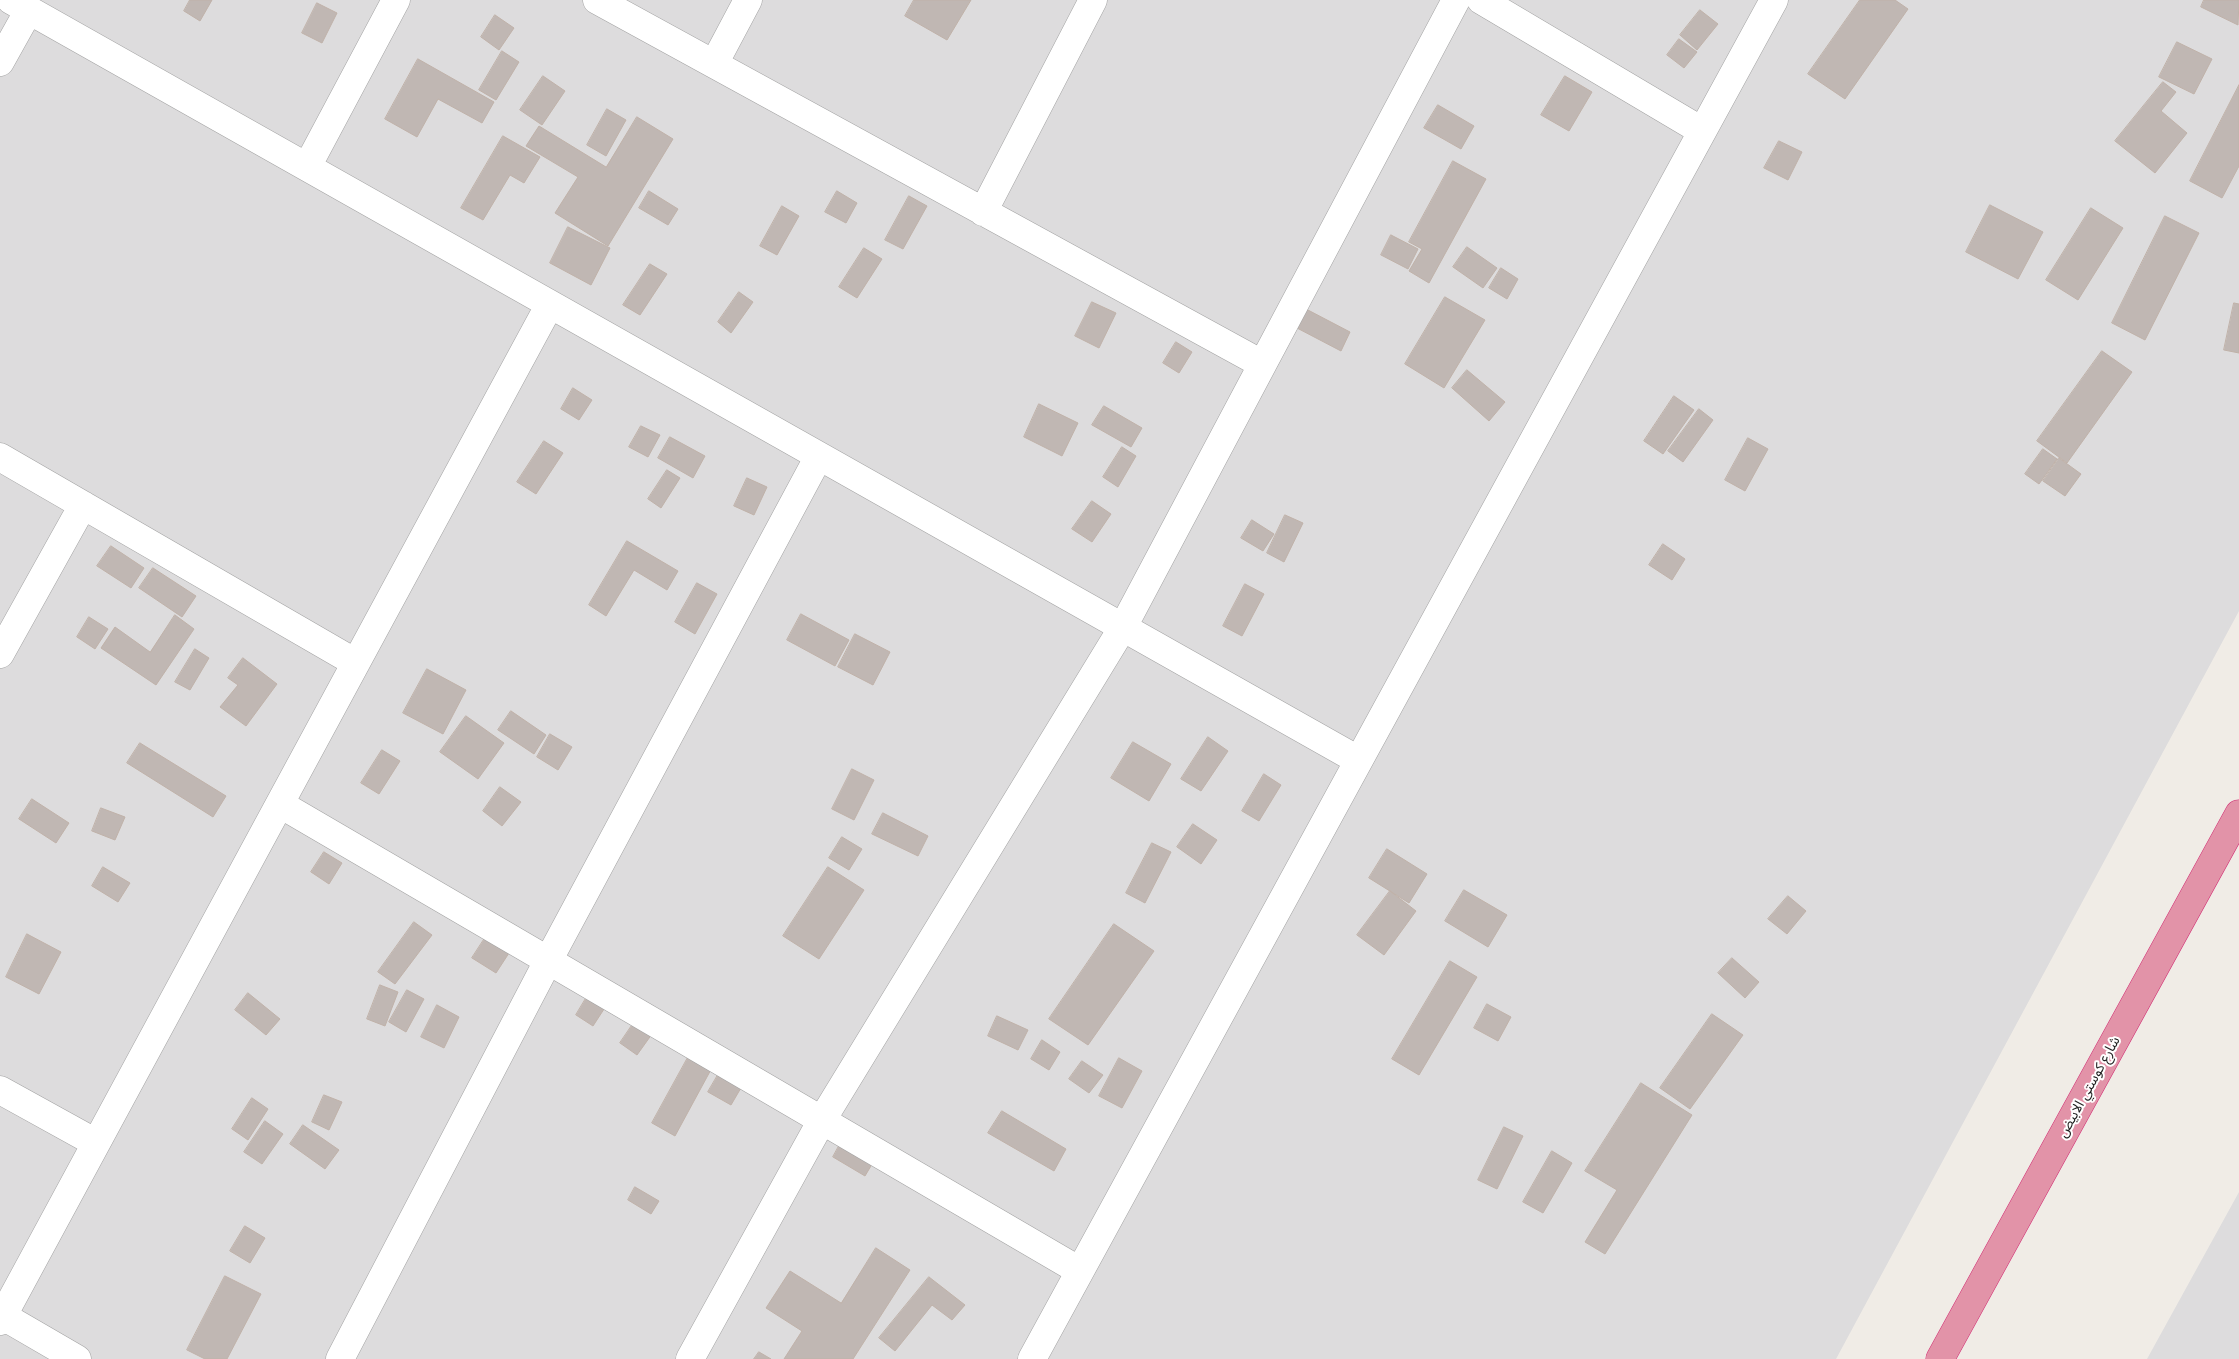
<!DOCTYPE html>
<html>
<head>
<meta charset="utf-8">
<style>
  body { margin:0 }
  canvas { display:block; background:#f0ece6 }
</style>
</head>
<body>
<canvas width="2239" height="1359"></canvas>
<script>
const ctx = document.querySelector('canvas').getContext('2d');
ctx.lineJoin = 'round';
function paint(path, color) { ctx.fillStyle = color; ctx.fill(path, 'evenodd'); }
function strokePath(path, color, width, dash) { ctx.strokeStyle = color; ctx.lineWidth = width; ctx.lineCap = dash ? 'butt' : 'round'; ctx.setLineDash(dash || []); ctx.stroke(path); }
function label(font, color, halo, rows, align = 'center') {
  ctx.font = font + ' Quicksand,"Noto Sans Arabic",sans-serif'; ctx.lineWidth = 4; ctx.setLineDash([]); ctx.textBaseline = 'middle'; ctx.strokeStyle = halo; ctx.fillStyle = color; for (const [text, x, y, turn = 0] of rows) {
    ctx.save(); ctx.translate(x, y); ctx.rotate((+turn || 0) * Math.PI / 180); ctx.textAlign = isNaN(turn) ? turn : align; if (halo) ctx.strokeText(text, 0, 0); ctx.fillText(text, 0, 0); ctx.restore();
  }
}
const residential = new Path2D(`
  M0,0H2239V611L1836,1359H0Z
  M2239,1192V1359H2147Z`);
const building = new Path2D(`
  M190,0H212L200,21L184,11Z
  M914,0H971L947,40L905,16Z
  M1860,0H1895L1908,9L1845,99L1808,74Z
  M2204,0H2239L2238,25L2201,7Z
  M317,3L337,13L322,43L302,33Z
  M1700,10L1718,24L1697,50L1680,35Z
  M495,15L514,28L499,50L481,37Z
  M1679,39L1697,52L1684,68L1667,55Z
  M2177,42L2212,59L2194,94L2159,77Z
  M502,51L519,62L496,100L479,90Z
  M418,59L494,102L482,123L438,99L417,137L385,119Z
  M543,76L565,91L542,125L520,110Z
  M1565,76L1592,92L1569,131L1541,115Z
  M2163,82L2176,92L2161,111L2187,133L2155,173L2115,141Z
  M2239,85V166L2222,198L2190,181Z
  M1438,105L1474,126L1461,149L1424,128Z
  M607,109L626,120L606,156L587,145Z
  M637,117L673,139L608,246L555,213L578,177L526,146L539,126L606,167Z
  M503,136L540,157L524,183L510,175L483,220L461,208Z
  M1779,141L1802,152L1788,180L1764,168Z
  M1453,161L1486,179L1429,283L1409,271L1422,249L1409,242Z
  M649,191L678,209L668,225L639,208Z
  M837,191L857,203L846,223L825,212Z
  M909,196L927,206L903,249L885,240Z
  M1990,205L2043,232L2018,279L1966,252Z
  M782,206L799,216L777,255L760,246Z
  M2091,208L2123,228L2078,300L2046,280Z
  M2165,216L2199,233L2145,340L2112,323Z
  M568,227L610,248L591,285L550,263Z
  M1391,235L1418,249L1408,269L1381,255Z
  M1467,247L1497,268L1483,288L1453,267Z
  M864,248L882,259L857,298L839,287Z
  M650,264L667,274L640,315L623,305Z
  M1501,268L1518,279L1507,299L1489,288Z
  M739,292L753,302L731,333L718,322Z
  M1445,297L1485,320L1444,388L1405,364Z
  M1092,302L1116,313L1099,348L1075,336Z
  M2234,303L2239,304V353L2224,350Z
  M1306,309L1350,332L1341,351L1297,328Z
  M1176,342L1192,352L1179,373L1163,363Z
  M2102,351L2132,372L2067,463L2037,441Z
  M1467,370L1505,402L1489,421L1452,388Z
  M573,388L592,400L579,420L561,409Z
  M1674,396L1694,410L1663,454L1644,441Z
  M1039,404L1078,423L1062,456L1024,437Z
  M1104,406L1142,428L1131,447L1092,425Z
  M1699,409L1713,420L1683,462L1668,451Z
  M641,426L660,435L648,457L629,447Z
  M670,437L705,456L693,478L658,458Z
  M1748,438L1768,449L1745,491L1725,480Z
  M544,441L563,453L536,494L517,482Z
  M1122,447L1136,456L1118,487L1103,477Z
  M2043,449L2057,459L2039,484L2025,474Z
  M2059,458L2081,474L2065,496L2043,481Z
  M667,470L680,478L661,508L648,499Z
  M747,478L767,487L754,515L734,506Z
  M1092,501L1111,514L1092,542L1072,529Z
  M1285,515L1303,523L1284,562L1267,553Z
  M1252,520L1274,534L1263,551L1241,538Z
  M627,541L678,571L667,590L634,570L606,616L589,605Z
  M1663,544L1685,559L1672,580L1649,565Z
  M111,546L144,568L131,588L97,566Z
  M153,568L196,596L182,617L139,588Z
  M697,583L717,594L695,634L675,622Z
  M1245,584L1264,594L1242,636L1223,626Z
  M801,614L849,640L835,666L787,640Z
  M175,615L194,629L156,685L101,648L115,627L150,652Z
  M89,617L108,629L95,649L77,637Z
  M855,634L890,652L873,685L838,667Z
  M195,649L209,658L190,690L175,682Z
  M243,658L277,684L246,726L220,707L238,685L228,678Z
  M427,669L466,690L443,734L403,713Z
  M511,711L546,735L534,754L498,730Z
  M466,716L504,743L478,779L440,752Z
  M550,734L572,747L558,770L537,757Z
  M1208,737L1228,751L1201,791L1181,779Z
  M1133,742L1171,764L1149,801L1111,778Z
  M140,743L226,796L213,817L127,763Z
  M382,750L400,761L379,794L361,783Z
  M852,769L874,780L854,820L832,809Z
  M1264,774L1281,785L1259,821L1242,811Z
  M500,787L521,802L502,826L483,811Z
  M32,799L69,823L56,843L19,819Z
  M101,808L125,817L115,840L92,831Z
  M883,813L928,836L918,856L872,834Z
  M1193,824L1217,840L1201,864L1177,847Z
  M842,837L862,849L849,870L829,858Z
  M1152,843L1171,852L1145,903L1126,893Z
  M1387,849L1427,874L1409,903L1369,878Z
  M324,852L342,863L329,884L311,872Z
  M103,867L130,883L118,902L92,886Z
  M828,867L864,890L819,959L783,936Z
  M1464,890L1507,915L1488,947L1445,921Z
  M1390,891L1416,911L1384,955L1357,935Z
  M1788,896L1806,911L1787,934L1768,919Z
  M414,922L432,935L395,984L378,972Z
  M1114,924L1154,951L1088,1045L1049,1019Z
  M27,934L61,952L39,994L6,977Z
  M485,938L509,953L496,973L472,958Z
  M1732,958L1759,982L1745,998L1718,973Z
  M1450,961L1477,977L1419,1075L1392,1059Z
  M380,985L398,992L385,1026L367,1019Z
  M407,990L424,999L406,1032L389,1022Z
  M248,993L280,1019L266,1035L235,1010Z
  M588,995L606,1006L593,1026L576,1015Z
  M1487,1004L1511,1017L1498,1041L1474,1028Z
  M437,1005L459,1017L444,1048L421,1037Z
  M1712,1014L1743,1035L1690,1109L1660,1088Z
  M997,1016L1028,1030L1018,1050L988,1036Z
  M635,1021L652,1034L637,1055L620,1043Z
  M1042,1040L1060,1052L1049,1070L1031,1059Z
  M691,1052L714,1064L675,1136L652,1123Z
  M1119,1058L1142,1071L1122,1108L1099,1096Z
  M1082,1061L1103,1075L1089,1093L1069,1079Z
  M722,1068L745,1081L731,1105L708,1092Z
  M1641,1083L1692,1115L1605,1254L1585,1242L1617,1190L1585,1171Z
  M324,1095L342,1102L329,1130L312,1122Z
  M252,1098L268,1109L248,1140L232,1129Z
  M1002,1111L1066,1149L1054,1171L988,1133Z
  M265,1121L283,1134L262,1164L244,1152Z
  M303,1125L339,1150L325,1169L290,1144Z
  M1504,1127L1523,1136L1497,1189L1478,1180Z
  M845,1135L878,1154L865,1176L833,1157Z
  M1552,1151L1572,1163L1543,1213L1523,1202Z
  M635,1187L659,1201L651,1214L628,1200Z
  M245,1226L265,1238L250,1263L230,1251Z
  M876,1248L910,1270L853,1359H784L802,1331L766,1308L790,1271L841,1303Z
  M225,1276L261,1294L227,1359H205L187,1350Z
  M929,1277L965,1305L952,1320L932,1305L895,1351L879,1338Z
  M759,1352L771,1359H754Z`);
const street = new Path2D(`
  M11,0L1358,760
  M597,0L1262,364
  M1481,0L1702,131
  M0,62L29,10
  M714,64L748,0
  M307,167L396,0
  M983,212L1093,0
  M0,457L356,663
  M0,654L83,505
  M280,804L1080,1271
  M0,1090L96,1143
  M3,1316L77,1359
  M0,1321L550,304
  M340,1359L548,961L819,456
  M690,1359L822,1120L1123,627L1456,0
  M1032,1359L1774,0`);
const highway = new Path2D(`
  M1940,1359L2239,814`);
const streetNames = [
  ["شارع كوستي الابيض",2089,1087,-61]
];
paint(residential, '#dddcdd');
paint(building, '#c0b7b3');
strokePath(building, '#c0b2a9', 1);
strokePath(street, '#a3a3a3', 29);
strokePath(highway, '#d12f74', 29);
strokePath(street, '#fff', 28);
strokePath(highway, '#e293a8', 28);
label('14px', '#1f1f1f', '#fff', streetNames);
</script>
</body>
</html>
